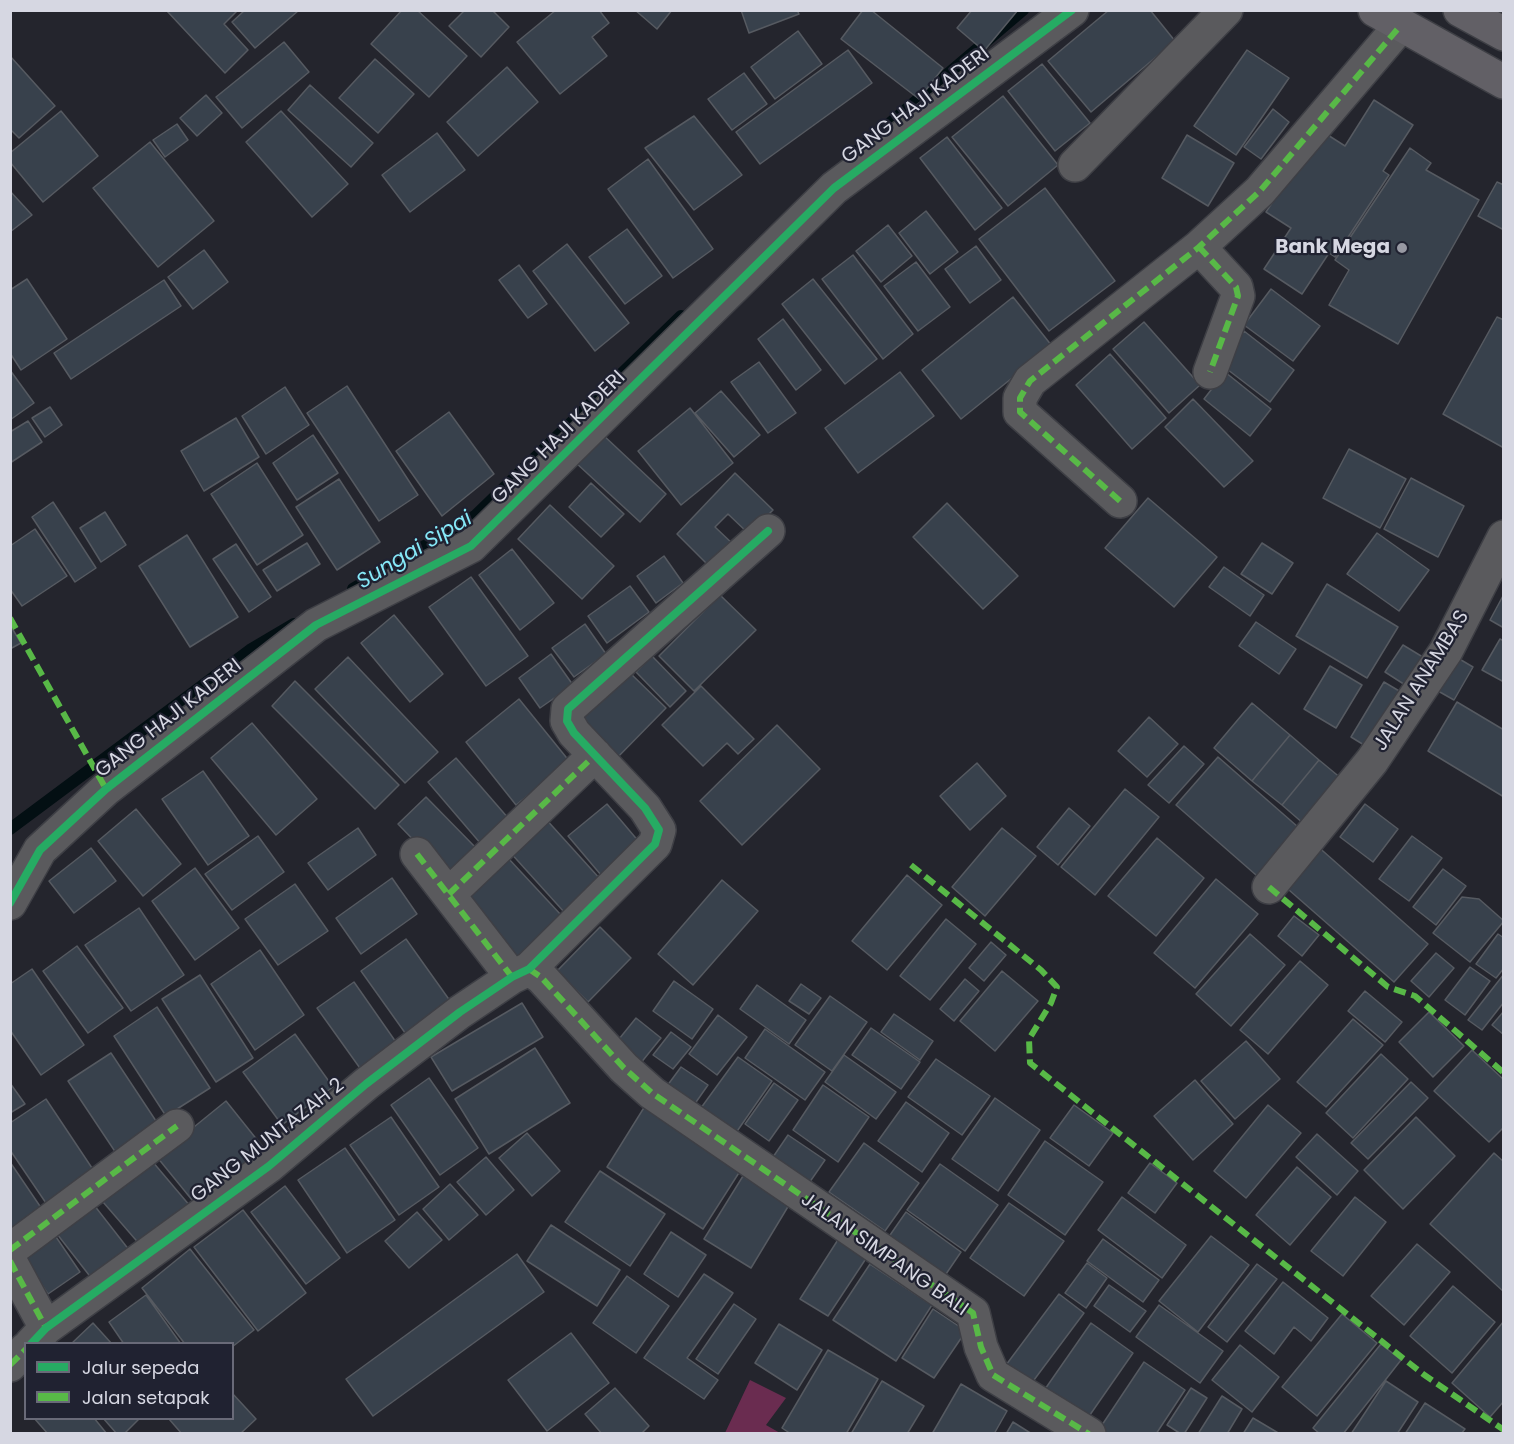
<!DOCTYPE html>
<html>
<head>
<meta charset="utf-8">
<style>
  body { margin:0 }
  #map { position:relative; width:1514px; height:1444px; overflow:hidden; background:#24252d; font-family:Poppins,sans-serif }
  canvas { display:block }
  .frame { position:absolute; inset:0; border:12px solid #d6d7e2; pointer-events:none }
  .legend { position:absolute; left:24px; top:1342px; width:210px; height:78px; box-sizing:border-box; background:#202231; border:2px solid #696a78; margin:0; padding:8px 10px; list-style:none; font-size:18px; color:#d6d7e2 }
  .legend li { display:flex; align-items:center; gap:12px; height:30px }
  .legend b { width:30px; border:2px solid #696a78 }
</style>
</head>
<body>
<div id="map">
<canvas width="1514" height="1444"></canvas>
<div class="frame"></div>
<ul class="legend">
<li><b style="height:8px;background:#26ab63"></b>Jalur sepeda</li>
<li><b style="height:8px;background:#58b947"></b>Jalan setapak</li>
</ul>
</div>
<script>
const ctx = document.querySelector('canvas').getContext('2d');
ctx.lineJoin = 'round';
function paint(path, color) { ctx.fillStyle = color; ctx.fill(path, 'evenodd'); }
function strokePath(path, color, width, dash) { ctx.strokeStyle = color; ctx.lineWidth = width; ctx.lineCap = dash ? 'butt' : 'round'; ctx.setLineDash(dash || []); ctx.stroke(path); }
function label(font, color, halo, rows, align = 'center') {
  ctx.font = font + ' Poppins,sans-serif'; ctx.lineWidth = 4.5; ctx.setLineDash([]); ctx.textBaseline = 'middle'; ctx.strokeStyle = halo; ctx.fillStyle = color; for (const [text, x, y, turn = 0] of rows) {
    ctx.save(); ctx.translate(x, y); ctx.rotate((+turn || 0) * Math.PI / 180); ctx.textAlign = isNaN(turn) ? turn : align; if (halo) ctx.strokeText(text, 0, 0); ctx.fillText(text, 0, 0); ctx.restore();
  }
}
const green = new Path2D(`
  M750,1380L786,1398L766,1425L780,1433H725Z`);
const stream = new Path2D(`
  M856,152L1023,10
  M353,589L475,516L681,316
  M10,829L250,650L294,624`);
const building = new Path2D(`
  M166,10H238L224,24L248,50L225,73Z
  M245,10H297L298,11L255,48L232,22Z
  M402,10H417L467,56L429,97L371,44Z
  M465,10H492L509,27L481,57L449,26Z
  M556,10H599L609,23L592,37L607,56L560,94L517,42Z
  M635,10H672L657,29Z
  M741,10H797L799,14L749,33Z
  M863,10H871L943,68L919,99L841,39Z
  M972,10H1018L984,51L957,28Z
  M1109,10H1150L1175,41L1091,112L1048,61Z
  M798,31L822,64L775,99L751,67Z
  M284,42L309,72L242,128L216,97Z
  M848,50L872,83L760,164L736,132Z
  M1247,50L1289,78L1236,155L1194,126Z
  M10,56L55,106L19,138L10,129Z
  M375,59L414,94L378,133L339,98Z
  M1042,64L1090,123L1055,151L1008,91Z
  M507,67L538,102L478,156L447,122Z
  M744,73L767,104L732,130L708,99Z
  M310,85L373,143L351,167L288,110Z
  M206,95L222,113L197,136L180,118Z
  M1003,96L1058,165L1008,206L952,137Z
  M1374,100L1413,125L1383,171L1389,175L1335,257L1329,253L1302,294L1264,269L1291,228L1266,212L1320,130L1345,146Z
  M1273,109L1289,122L1261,159L1244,147Z
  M61,111L98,156L43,202L10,162V153Z
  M281,111L348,184L312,217L246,142Z
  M694,116L742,175L694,210L645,148Z
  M177,124L188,140L165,157L153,140Z
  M437,133L465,170L410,212L382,175Z
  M1187,135L1234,163L1208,206L1162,178Z
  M947,137L1002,208L975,230L920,158Z
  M150,142L214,221L158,267L93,188Z
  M1410,148L1431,163L1426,170L1479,200L1398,344L1329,305L1349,270L1335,260Z
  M648,159L713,249L673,278L608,189Z
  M1497,182L1504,185V230L1478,216Z
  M1045,188L1115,281L1049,331L979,239Z
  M10,191L32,215L10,232Z
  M926,211L958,252L930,274L899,233Z
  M888,225L912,256L881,282L856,251Z
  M627,229L662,276L625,304L589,257Z
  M567,244L629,323L595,351L533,271Z
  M976,246L1001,280L970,303L945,269Z
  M204,250L228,282L193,309L168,277Z
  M853,255L913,334L883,359L822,279Z
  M916,262L950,307L918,331L884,286Z
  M519,265L547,304L528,318L499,280Z
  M27,279L67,339L21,370L10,353V290Z
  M813,279L877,359L845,384L782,304Z
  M164,280L181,306L71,379L54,353Z
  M1271,289L1320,326L1293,361L1244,325Z
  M1013,297L1052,346L961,419L922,370Z
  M1497,317L1504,320V448L1443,414Z
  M783,319L821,370L796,390L758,339Z
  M1144,322L1200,385L1169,413L1113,349Z
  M1244,331L1294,370L1270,402L1219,363Z
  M1110,354L1166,418L1132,449L1076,385Z
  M759,362L796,413L768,433L731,382Z
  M10,370L34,403L10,420Z
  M900,372L934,416L858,473L825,428Z
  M1225,372L1271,409L1250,436L1204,399Z
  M347,386L418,495L379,521L307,413Z
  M285,387L309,425L266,454L242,416Z
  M721,391L760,435L734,457L695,413Z
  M1193,399L1253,461L1224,487L1165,427Z
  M50,407L62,425L45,437L32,418Z
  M690,408L733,463L681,505L638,451Z
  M449,412L494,474L442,516L396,451Z
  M236,418L259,457L204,491L181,451Z
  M28,421L42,442L10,463V432Z
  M602,434L666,494L640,522L575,462Z
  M313,435L338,473L297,500L273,463Z
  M1349,449L1406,479L1380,528L1323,498Z
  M257,463L303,535L257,565L211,494Z
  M735,473L773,510L749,534L728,514L715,527L736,547L713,570L677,534Z
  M1411,478L1464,506L1438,557L1384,529Z
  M339,479L380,542L337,570L296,507Z
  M591,483L624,514L601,537L569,507Z
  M1148,498L1217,557L1174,607L1105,548Z
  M53,502L96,568L75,582L32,517Z
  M947,503L1018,576L983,609L913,537Z
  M550,505L614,566L582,599L518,539Z
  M105,512L126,545L101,562L80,528Z
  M35,529L67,576L22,606L10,589V546Z
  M1377,533L1429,570L1399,611L1347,574Z
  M187,535L238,617L190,647L139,566Z
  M307,543L320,564L277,591L263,570Z
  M1262,543L1293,563L1272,594L1241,574Z
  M236,544L271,597L249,612L213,559Z
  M512,549L554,603L520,630L479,575Z
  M664,556L683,583L656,603L637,576Z
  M1224,567L1264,595L1250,616L1209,587Z
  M471,577L528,656L486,686L429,607Z
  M1327,584L1398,627L1367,678L1296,636Z
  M630,586L649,612L607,643L588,616Z
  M1504,594V628L1490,620Z
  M720,595L756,630L694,691L659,656Z
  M394,615L443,674L410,702L361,643Z
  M1256,622L1296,649L1279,674L1239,646Z
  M585,624L606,654L574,677L552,648Z
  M10,625L21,643L10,649Z
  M1500,639L1504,641V682L1482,670Z
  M1403,645L1431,662L1413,690L1385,672Z
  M551,654L573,685L540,708L519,678Z
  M1451,654L1473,667L1454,700L1431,687Z
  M652,656L686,691L670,707L636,672Z
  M348,657L438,752L405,783L315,689Z
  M1330,666L1362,685L1336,728L1304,709Z
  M628,671L666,708L611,764L573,726Z
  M295,681L399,785L375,809L272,706Z
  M1384,682L1411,698L1377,753L1351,737Z
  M701,686L754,739L738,754L727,743L703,766L662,725Z
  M519,699L570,762L516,805L466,742Z
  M1457,702L1504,730V797L1428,751Z
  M1252,703L1290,735L1252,781L1214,748Z
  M1149,717L1178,744L1147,777L1118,751Z
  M252,723L317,799L276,835L211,758Z
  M777,725L820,769L742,845L700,801Z
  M1290,735L1319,760L1282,805L1252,781Z
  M1184,746L1204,764L1169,803L1148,785Z
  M1218,757L1306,834L1264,882L1176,805Z
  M456,758L509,819L481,844L428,782Z
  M1319,760L1342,779L1304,824L1282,805Z
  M977,763L1006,796L970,830L940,796Z
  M203,771L249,836L208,865L162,799Z
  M1125,789L1159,817L1095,895L1061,867Z
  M426,797L479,851L451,879L398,824Z
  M607,804L640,843L601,875L568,836Z
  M1365,804L1398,829L1373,862L1340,837Z
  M1069,808L1090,826L1058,865L1037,847Z
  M136,809L181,864L143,896L98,841Z
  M544,817L601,880L565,913L508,850Z
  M358,828L376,855L328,890L308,863Z
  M1002,828L1036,856L985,916L952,887Z
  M258,836L284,872L232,910L205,874Z
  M1412,836L1442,858L1409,901L1379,879Z
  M1157,838L1204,878L1156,936L1108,896Z
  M1315,844L1428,944L1394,982L1281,883Z
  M91,848L116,881L74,913L49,881Z
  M508,858L562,916L514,961L460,904Z
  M195,868L239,928L195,960L152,901Z
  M1443,869L1466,886L1436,925L1413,907Z
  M907,875L942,905L887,970L852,941Z
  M392,878L417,914L361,954L336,918Z
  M1216,879L1258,914L1195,988L1154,953Z
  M722,880L758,911L693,985L658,954Z
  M295,884L328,931L278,965L245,919Z
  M1462,897L1479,899L1504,921L1470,962L1433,933Z
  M139,908L184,975L131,1011L85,945Z
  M1294,916L1319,935L1302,956L1278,936Z
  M946,919L976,944L930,1000L900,976Z
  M600,927L631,958L588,1002L557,971Z
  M1250,934L1285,965L1231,1026L1196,994Z
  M1498,934L1504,938V968L1496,978L1476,964Z
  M406,939L453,1005L408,1037L361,971Z
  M991,942L1006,955L984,981L969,968Z
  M77,946L123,1008L88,1033L43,971Z
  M260,950L304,1015L255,1050L211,984Z
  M1436,953L1454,968L1429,997L1411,981Z
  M1300,961L1328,985L1268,1054L1240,1030Z
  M1470,967L1490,981L1465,1015L1445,1000Z
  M32,969L84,1045L41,1075L10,1030V984Z
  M1002,971L1038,1001L995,1051L960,1021Z
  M1504,974V1002L1482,1030L1468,1020Z
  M200,975L253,1058L216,1082L162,999Z
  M965,979L979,991L954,1021L940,1009Z
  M674,981L713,1009L692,1039L653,1011Z
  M354,982L398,1045L362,1071L317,1008Z
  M801,984L821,998L809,1014L789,1001Z
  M757,985L806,1020L789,1044L740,1009Z
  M1365,991L1402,1022L1385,1042L1348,1011Z
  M830,996L867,1022L832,1071L795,1045Z
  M522,1003L543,1037L452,1091L431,1057Z
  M157,1007L210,1088L166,1116L114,1036Z
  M1504,1011V1035L1492,1025Z
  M1429,1012L1464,1046L1433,1077L1399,1042Z
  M894,1014L933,1041L920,1060L881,1032Z
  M718,1015L747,1037L717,1075L689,1054Z
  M636,1018L661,1038L640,1064L615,1044Z
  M1353,1019L1383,1045L1326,1107L1297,1082Z
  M871,1028L920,1062L901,1089L852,1055Z
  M765,1029L825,1072L805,1100L745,1058Z
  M671,1032L691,1047L673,1069L653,1055Z
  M295,1034L333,1087L282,1125L243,1072Z
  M1246,1041L1280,1079L1235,1119L1201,1081Z
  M535,1048L570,1103L489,1154L455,1099Z
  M1472,1050L1504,1080V1127L1489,1142L1434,1091Z
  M111,1053L158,1124L116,1153L68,1081Z
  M1381,1054L1408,1079L1353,1138L1326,1113Z
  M844,1055L896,1092L876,1119L825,1082Z
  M738,1057L772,1081L733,1137L698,1112Z
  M936,1059L990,1096L962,1135L908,1097Z
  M681,1067L708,1085L694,1105L667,1086Z
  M429,1078L478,1148L440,1175L391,1105Z
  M1195,1080L1233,1124L1193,1160L1154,1116Z
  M1411,1082L1428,1098L1368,1159L1351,1143Z
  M10,1083L25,1104L10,1113Z
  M774,1083L798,1100L769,1141L745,1124Z
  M823,1085L869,1117L838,1162L793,1130Z
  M995,1098L1040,1130L998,1191L952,1159Z
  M46,1099L98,1177L50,1209L10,1150V1123Z
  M226,1101L270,1156L201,1211L157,1157Z
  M906,1102L949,1133L922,1172L878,1141Z
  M1074,1105L1113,1133L1089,1166L1050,1138Z
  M1268,1105L1301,1133L1246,1198L1214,1171Z
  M645,1106L742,1168L703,1229L607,1167Z
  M391,1117L439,1187L399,1215L350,1145Z
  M1416,1117L1455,1156L1403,1209L1364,1170Z
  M527,1133L560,1171L532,1196L499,1158Z
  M1317,1134L1358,1171L1337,1195L1296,1157Z
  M788,1135L825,1160L807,1186L771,1160Z
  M1045,1141L1103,1182L1065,1235L1008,1195Z
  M864,1143L919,1183L885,1231L829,1192Z
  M345,1148L395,1220L347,1253L298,1180Z
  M1494,1153L1504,1162V1292L1430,1224Z
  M486,1157L514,1190L486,1215L457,1182Z
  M152,1161L196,1213L148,1254L103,1202Z
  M10,1162L46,1215L10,1240Z
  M1150,1163L1177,1183L1155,1213L1128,1193Z
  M940,1164L998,1205L965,1251L907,1210Z
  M1297,1167L1331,1197L1290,1245L1256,1215Z
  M600,1171L665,1214L630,1266L565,1222Z
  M743,1176L789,1205L751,1268L704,1239Z
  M450,1184L478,1215L449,1240L423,1209Z
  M285,1186L340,1258L306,1284L251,1212Z
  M1122,1197L1186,1245L1162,1278L1098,1230Z
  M1355,1197L1386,1222L1343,1276L1311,1251Z
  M1009,1203L1064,1241L1024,1296L970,1258Z
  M94,1205L133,1255L96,1284L57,1234Z
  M243,1210L306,1293L258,1331L194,1247Z
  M417,1212L442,1240L409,1268L385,1241Z
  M906,1212L961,1252L944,1277L888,1238Z
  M551,1225L620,1270L597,1306L527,1261Z
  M671,1232L706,1255L678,1297L644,1274Z
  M54,1234L80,1272L48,1294L22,1256Z
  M841,1235L869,1254L828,1316L800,1299Z
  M1211,1236L1249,1265L1198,1332L1159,1301Z
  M1103,1239L1159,1280L1143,1302L1087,1261Z
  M1417,1244L1450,1272L1404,1325L1371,1296Z
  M190,1249L254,1330L232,1347V1344H185L142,1288Z
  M517,1254L544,1292L373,1416L346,1379Z
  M1087,1263L1107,1278L1086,1308L1065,1293Z
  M870,1264L932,1305L896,1361L833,1320Z
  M1257,1264L1277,1279L1227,1342L1208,1327Z
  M704,1274L733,1293L687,1358L718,1380L704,1399L644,1358Z
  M627,1276L669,1306L636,1353L593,1323Z
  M1283,1282L1328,1318L1311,1341L1294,1327L1274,1354L1245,1331Z
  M1109,1285L1146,1311L1130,1332L1094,1306Z
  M1453,1286L1495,1322L1452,1373L1410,1336Z
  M1059,1294L1084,1313L1031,1384L1006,1365Z
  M146,1295L181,1344H124L109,1322Z
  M734,1304L756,1319L718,1374L696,1359Z
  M1159,1305L1223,1351L1200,1383L1136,1337Z
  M933,1309L966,1331L934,1378L902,1358Z
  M1342,1314L1377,1343L1317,1416L1282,1387Z
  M1504,1321V1401L1490,1417L1452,1383Z
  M93,1323L112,1344H71Z
  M1091,1323L1133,1353L1085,1422L1043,1392Z
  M779,1324L822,1350L797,1390L755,1363Z
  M571,1333L609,1383L547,1431L508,1380Z
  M1381,1344L1401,1360L1343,1434H1320L1313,1428Z
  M1240,1345L1279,1377L1252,1412L1212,1380Z
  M828,1350L878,1379L846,1434H791L782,1428Z
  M1144,1362L1185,1390L1156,1434H1108L1100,1428Z
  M882,1381L924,1406L907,1434H851Z
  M1386,1381L1418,1402L1397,1434H1351Z
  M961,1384L1007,1411L994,1434H932Z
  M615,1388L649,1426L641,1434H602L585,1414Z
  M1191,1388L1207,1398L1184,1434H1181L1167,1425Z
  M232,1393L256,1419L240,1434H182L169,1419L232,1418Z
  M1222,1396L1242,1409L1227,1434H1198Z
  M1425,1403L1465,1429L1461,1434H1405Z
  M34,1418H94L107,1434H48Z
  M103,1418H140L124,1434H117Z
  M1253,1418L1280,1434H1243Z
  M1013,1422L1032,1434H1006Z`);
const minor = new Path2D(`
  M1075,165L1226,10
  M1199,247L1236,287L1238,296L1210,372
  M1120,501L1020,412V398L1030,381L1199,247L1260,191L1401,25
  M417,854L512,977
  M1269,887L1372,761L1446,651L1504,537
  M449,894L595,755
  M10,903L40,850L106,789L316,625L471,546L834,188L1072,10
  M529,969L541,977L624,1068L652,1093L973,1313L981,1347L993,1375L1089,1434
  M10,1250L177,1126
  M10,1261L46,1328
  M31,1344L46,1328L269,1166L366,1084L460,1012L512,977L529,969L655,844L659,830L645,808L574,733L567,721L568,709L768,531
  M10,1365L26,1349`);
const highway = new Path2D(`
  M1375,10L1504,82
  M1460,10L1504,34`);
const quiet = new Path2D(`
  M820,10V11
  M1199,247L1236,287L1238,296L1210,372
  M1120,501L1020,412V398L1030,381L1199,247L1260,191L1401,25
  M10,618L106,789
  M417,854L512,977
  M911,865L1041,970L1057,987L1051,1003L1029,1039L1030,1063L1423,1374L1504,1430
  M1269,887L1388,987L1415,996L1504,1073
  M449,894L595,755
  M529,969L541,977L624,1068L652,1093L973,1313L981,1347L993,1375L1089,1434
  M10,1250L177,1126
  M10,1261L46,1328
  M10,1365L26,1349`);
const cycleway = new Path2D(`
  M10,903L40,850L106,789L316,625L471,546L834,188L1072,10
  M31,1344L46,1328L269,1166L366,1084L460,1012L512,977L529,969L655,844L659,830L645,808L574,733L567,721L568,709L768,531`);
const markers = [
  [1402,248,6,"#9899a3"]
];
const streetNames = [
  ["GANG HAJI KADERI",916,106,-37],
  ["GANG HAJI KADERI",559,438,-45],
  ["JALAN ANAMBAS",1422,681,-58],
  ["GANG HAJI KADERI",169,719,-38],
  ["GANG MUNTAZAH 2",268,1141,-38],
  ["JALAN SIMPANG BALI",884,1255,35]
];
const poiNames = [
  ["Bank Mega",1390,248]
];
const waterNames = [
  ["Sungai Sipai",415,551,-31]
];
paint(green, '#6a2c50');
strokePath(stream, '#030f13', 12);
paint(building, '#38414c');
strokePath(building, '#565a61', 1.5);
strokePath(minor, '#3e3f45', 36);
strokePath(highway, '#3e3f45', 36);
strokePath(minor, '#5a5a5d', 33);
strokePath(highway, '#626066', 33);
strokePath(quiet, '#58b947', 6, [12, 6]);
strokePath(cycleway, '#26ab63', 8);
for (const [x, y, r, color] of markers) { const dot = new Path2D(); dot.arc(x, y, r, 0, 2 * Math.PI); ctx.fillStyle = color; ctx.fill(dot); strokePath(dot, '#202231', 2); }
label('20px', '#d6d7e2', '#202231', streetNames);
label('bold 20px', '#d6d7e2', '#202231', poiNames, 'right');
label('italic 21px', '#86e9f8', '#202231', waterNames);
</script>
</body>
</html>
